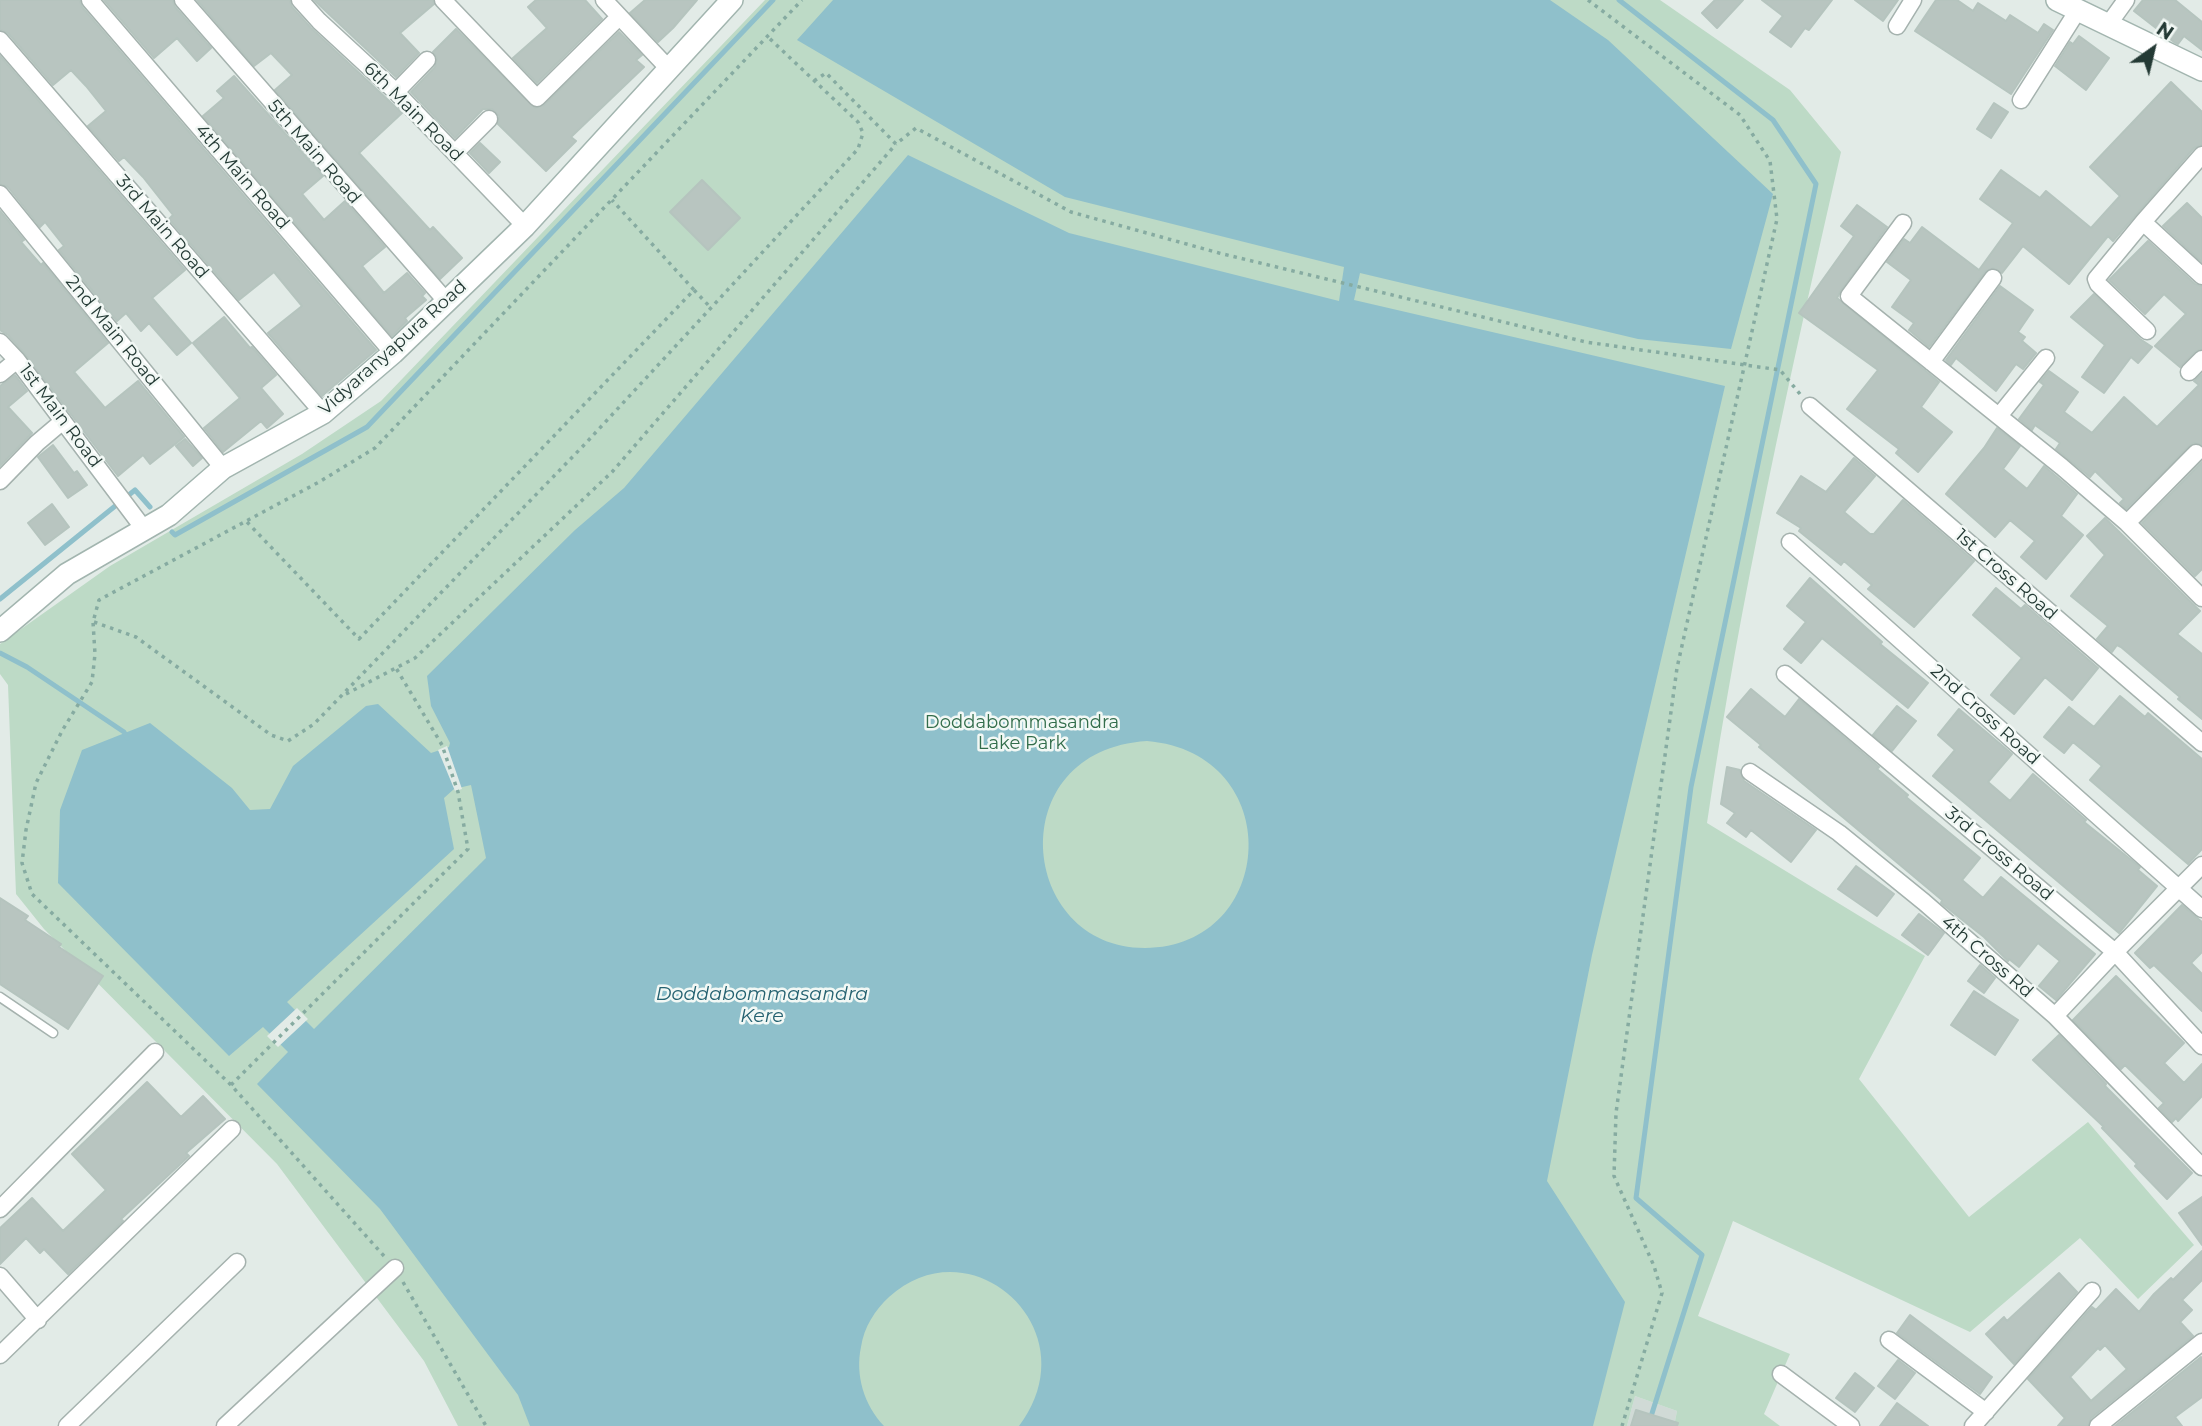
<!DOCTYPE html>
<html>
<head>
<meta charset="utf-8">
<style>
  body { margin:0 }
  #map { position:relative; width:2202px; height:1426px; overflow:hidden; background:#e2ebe7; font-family:Montserrat,sans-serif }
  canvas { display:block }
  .north { position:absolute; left:2118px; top:14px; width:70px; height:70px; -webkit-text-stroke:5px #f2f8f5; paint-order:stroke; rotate:34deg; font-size:19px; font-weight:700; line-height:28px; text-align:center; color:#243a35 }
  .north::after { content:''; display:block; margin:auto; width:24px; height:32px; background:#243a35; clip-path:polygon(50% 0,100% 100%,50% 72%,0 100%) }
</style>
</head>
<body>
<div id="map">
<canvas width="2202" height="1426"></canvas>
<div class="north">N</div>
</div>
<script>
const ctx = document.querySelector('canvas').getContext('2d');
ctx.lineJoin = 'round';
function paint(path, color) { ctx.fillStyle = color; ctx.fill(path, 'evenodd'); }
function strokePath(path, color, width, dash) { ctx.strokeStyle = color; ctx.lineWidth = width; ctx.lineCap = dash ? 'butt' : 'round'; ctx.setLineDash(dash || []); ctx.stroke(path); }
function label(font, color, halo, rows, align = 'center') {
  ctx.font = font + ' Montserrat,sans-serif'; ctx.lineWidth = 5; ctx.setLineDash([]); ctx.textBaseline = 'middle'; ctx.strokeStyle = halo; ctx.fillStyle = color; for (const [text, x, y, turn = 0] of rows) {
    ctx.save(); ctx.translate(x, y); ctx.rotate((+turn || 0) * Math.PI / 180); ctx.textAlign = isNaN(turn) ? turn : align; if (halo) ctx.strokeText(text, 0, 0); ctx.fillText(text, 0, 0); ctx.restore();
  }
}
const built = new Path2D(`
  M1635,1396L1677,1411L1674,1426H1627Z`);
const green = new Path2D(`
  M765,0H1660L1790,90L1841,152C1790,375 1740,598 1707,823L1925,956L1859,1079L1969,1217L2088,1122L2194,1245L2138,1299L2080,1238L1970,1332L1733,1221L1698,1316L1790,1354L1764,1414L1780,1426H1674L1677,1411L1635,1396L1627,1426H458L424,1361L277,1164L44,929L16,894L8,685L0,674V644L110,566L302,454L381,401Z`);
const water = new Path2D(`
  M833,0H1550L1608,40L1773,194L1731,349L1638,339L1360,273L1354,300L1725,386L1592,955L1547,1181L1625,1302L1593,1426H1019C1092,1330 971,1222 889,1297C875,1310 864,1327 861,1347C855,1375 864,1405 884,1426H530L518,1395L380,1209L257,1084L288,1052L263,1027L229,1056L58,883L60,810L82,750L150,723L232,788L250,810L270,809L293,766L366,706L378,704L431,753L449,747L450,743L431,706L427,676L575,530L624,488L908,155L1069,233L1339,301L1344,267L1065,197L797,40ZM1147,741C1288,753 1278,947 1145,948C1018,948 1000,750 1147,741ZM471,785L486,858L314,1029L287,1002L454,849L444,798L454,789Z`);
const pier = new Path2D(`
  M447,746L462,789L455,791L438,750Z
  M297,1008L308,1019L278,1047L267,1036Z`);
const stream = new Path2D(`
  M1619,0L1773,120L1816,184L1691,787L1636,1198L1702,1255L1648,1426
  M172,532L175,535L367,427L773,0
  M0,599L135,490L150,507
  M0,653L27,667L124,732L127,738`);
const building = new Path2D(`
  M0,0H80L82,7L376,350L322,396L268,333L302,306L274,272L239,300L169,219L173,215L143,177L124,157L119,161L88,126L106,111L86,86L71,70L53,85L8,33L0,30Z
  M104,0H173L175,7L211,48L197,61L177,38L154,58Z
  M197,0H290L292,7L311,28L402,113L359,153L430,230L433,227L462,258L440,279L275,90L292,75L271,53L254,66Z
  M314,0H433L434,4L400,33L419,53L396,77Z
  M536,0H585L602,19L537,83L513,58L547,28L528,7Z
  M645,0H697L673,28L658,42L630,13Z
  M1715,0H1743L1717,28L1702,13Z
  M1762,0H1832L1809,30L1805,28L1791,47L1770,32L1783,16Z
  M1855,0H1898L1883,21Z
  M1936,0H1957L1973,11L1978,3L2006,21L2010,15L2038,33L2044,24L2053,30L2011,94L1915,31Z
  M2143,0H2175L2202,22V50L2184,36L2178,44L2174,42L2134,11Z
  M456,29L535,108L544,105L619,32L642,55L636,60L644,67L571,137L576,141L546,171L498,124L499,116L492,109H483L455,138L411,92L435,67L437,58L433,52Z
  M2079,36L2109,58L2086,90L2055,66L2070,42L2073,44Z
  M0,56L185,270L152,298L191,343L177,355L149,323L141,331L126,313L117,321L59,250L64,246L45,222L40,227L8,187L0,184Z
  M234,76L323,176L302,194L324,220L345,201L385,247L362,266L384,293L407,273L425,293L422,296L426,300L405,318L407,321L392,336L203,116L224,98L217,91Z
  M2171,82L2202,112V145L2194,148L2113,241L2108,236L2069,284L2023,246L2002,273L1993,268L1985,272L1929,347L1909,330L1914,323L1892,307L1911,280L1887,262L1904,239L1910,243L1922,227L1979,270L2013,223L1980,199L2001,170L2040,198L2046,191L2091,228L2120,196L2090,167Z
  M1994,103L2008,112L1991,138L1977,129Z
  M480,143L500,162L489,173L470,153Z
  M702,180L740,218L708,250L670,212Z
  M2187,203L2202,218V262L2163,226Z
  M1857,205L1887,227L1841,290L1837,298L1939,382L1921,407L1952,432L1918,472L1896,453L1899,449L1847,409L1878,370L1799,313L1854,236L1841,226Z
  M0,211L24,240L21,242L41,265L43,263L108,343L74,372L105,408L138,381L184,437L150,464L143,455L118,476L25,354L8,335L0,330Z
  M2148,241L2195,284L2202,286V349L2195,352L2180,367L2155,346L2186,314L2164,294L2145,314L2109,280Z
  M2000,286L2033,310L2018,332L2025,337L2022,341L2036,353L2023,369L2016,364L1996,391L1956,358L1951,365L1946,360Z
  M2094,294L2140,339L2152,347L2138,363L2131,357L2104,393L2082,377L2105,345L2071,317Z
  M224,317L250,348L252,347L276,375L261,388L283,414L267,428L261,421L223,452L204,428L240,398L193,343Z
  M2049,371L2078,392L2064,412L2092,433L2124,397L2157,427L2199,385L2194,381L2202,374V445L2194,443L2189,446L2126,509L2120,503L2124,499L2095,471L2090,477L2056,449L2060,443L2035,425L2032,430L2019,419L2044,385L2040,382Z
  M15,375L27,391L8,407L32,433L0,466V386Z
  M1997,428L2020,446L2003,469L2027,489L2044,466L2077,494L2061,516L2083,535L2046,579L2021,557L2035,541L2010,520L1995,537L1946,494L1984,448Z
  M185,439L202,458L193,466L176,446Z
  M53,445L74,473L77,471L87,485L68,498L38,457Z
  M1854,458L1875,476L1844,512L1870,534H1874L1903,500L1974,561L1914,627L1868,589L1872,585L1844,561L1841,565L1799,531L1801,528L1777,513L1801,476L1826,492Z
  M2202,462V569L2195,576L2142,523Z
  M52,504L69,527L45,545L28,523Z
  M2105,518L2200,611L2177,634L2202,654V719L2178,699L2180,697L2121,647L2117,645L2112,652L2097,639L2108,626L2071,596L2105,555L2087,536Z
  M1810,578L1882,642L1880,644L1928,683L1908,708L1822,638L1801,663L1784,649L1806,622L1787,606Z
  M1996,588L2021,609L2025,605L2098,668L2072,700L2045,677L2014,714L1991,695L2022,658L1973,615Z
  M1751,689L1785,717L1799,699L1879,767L1877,769L1908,795L1906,797L1980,858L1962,880L1983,898L2001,877L2095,954L2056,1000L2039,986L2060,961L2038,943L2019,967L2009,959L2008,961L1984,937L1941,903L1942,900L1759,747L1761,745L1727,717Z
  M2120,696L2145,717L2148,713L2202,759V849L2188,864L2090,780L2102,766L2073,742L2064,753L2044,737L2069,707L2094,727Z
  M1897,706L1916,721L1892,751L1873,735Z
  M1959,709L2012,754L1988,782L2010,801L2033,774L2086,820L2084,822L2140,867L2138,870L2157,886L2119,933L1933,776L1955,750L1938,735Z
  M1727,767L1740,770L1744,781L1816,830L1791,862L1751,830L1746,837L1727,823L1735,813L1721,804Z
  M1856,866L1894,894L1877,916L1838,889Z
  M0,898L28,916L25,920L61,944L59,947L103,976L68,1029L0,984Z
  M2182,905L2202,922V952L2191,963L2202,974V1011L2154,965L2150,968L2135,953Z
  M1919,914L1944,933L1928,955L1902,935Z
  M1980,965L1995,978L1984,993L1968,981Z
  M2116,976L2184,1043L2164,1063L2184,1083L2202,1064V1096L2178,1121L2176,1118L2172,1122L2159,1108L2164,1103L2125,1065L2121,1069L2073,1020Z
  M1974,991L2018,1020L1995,1055L1951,1025Z
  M2059,1035L2106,1084L2105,1086L2192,1173L2167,1199L2135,1166L2137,1164L2102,1128L2104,1127L2033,1060Z
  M147,1082L181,1117L203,1096L225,1119L186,1153L189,1156L121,1219L123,1221L68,1274L44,1249L40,1253L26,1238L0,1264V1228L32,1198L63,1231L106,1190L72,1154Z
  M2202,1197V1245L2179,1213Z
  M2202,1251V1280L2182,1300L2192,1310L2180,1322L2193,1336L2091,1418L2088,1426H2058L2065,1418L2028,1379L2092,1307L2096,1310L2116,1289L2139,1312L2154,1294L2171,1278L2173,1280ZM2105,1345L2127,1369L2091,1401L2070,1377L2098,1348L2100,1350Z
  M2059,1273L2077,1292L2014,1364L1986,1334L2004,1317L2007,1321Z
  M1910,1315L1992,1377L1980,1394L1897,1333Z
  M2201,1357L2202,1397L2175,1417L2182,1426H2115Z
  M1898,1360L1915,1373L1895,1399L1878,1386Z
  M1855,1373L1874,1388L1855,1412L1836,1398Z
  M1897,1403L1928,1426H1880Z
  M1636,1410L1678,1423L1677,1426H1631Z`);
const path = new Path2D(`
  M1588,0L1740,115L1770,161L1777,219L1677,668L1616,1113L1614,1176L1654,1266L1662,1293L1622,1426
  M814,81L826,73L896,144L916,128L1071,212L1219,253L1586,342L1780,370L1800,394
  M694,290L711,308
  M247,522L359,639L694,290L612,200
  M94,622L136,637L271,735L288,741L314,724L585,444L858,149L863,133L858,122L768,37
  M346,694L415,658L612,472L896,144
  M231,1085L468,849L458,792L442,745L396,668
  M384,1256L231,1085L32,894L22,863L26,830L36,783L62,731L92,682L95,654L93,622L99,600L319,482L375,448L802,0
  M403,1282L486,1426`);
const lane = new Path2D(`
  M0,997L53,1033`);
const street = new Path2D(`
  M90,0L393,353
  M183,0L447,302
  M300,0L319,21L396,92L525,226
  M443,0L537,98L619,17
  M604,0L669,69
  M2108,25L2126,0
  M1897,26L1913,0
  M0,40L323,413
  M396,92L427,60
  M2021,100L2078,10
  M455,153L489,119
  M2202,155L2143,222L2202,276
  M0,194L223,468
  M2143,222L2096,279L2098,284L2147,331
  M1903,223L1849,296L2062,467L2127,523L2202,598
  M0,342L17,360L144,529
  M1931,362L1993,278
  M2189,372L2202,359
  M0,374L17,360
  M1810,406L2202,743
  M1999,416L2046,358
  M0,481L37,443L63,421
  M2127,523L2196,453
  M1790,542L2202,909
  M1785,674L2115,952L2202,1046
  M1750,772L1839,833L1924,902L2055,1016L2202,1167
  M2055,1016L2115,952L2202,865
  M0,1209L155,1052
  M0,1276L38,1320
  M1889,1340L1986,1412
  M0,1355L232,1129
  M1781,1374L1851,1426
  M67,1426L237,1262
  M225,1426L395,1268
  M1973,1426L2092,1291
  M2098,1426L2202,1342`);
const secondary = new Path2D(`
  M2057,0L2202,70
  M0,631L67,574L169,515L223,468L323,413L393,353L525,226L732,0`);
const streetNames = [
  ["6th Main Road",413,112,45],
  ["5th Main Road",314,152,49],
  ["4th Main Road",242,177,49],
  ["3rd Main Road",162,227,49],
  ["2nd Main Road",112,331,51],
  ["Vidyaranyapura Road",393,348,-42],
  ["1st Main Road",60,416,53],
  ["1st Cross Road",2006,575,41],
  ["2nd Cross Road",1985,715,42],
  ["3rd Cross Road",1999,854,40],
  ["4th Cross Rd",1987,957,41]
];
const parkNames = [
  ["Doddabommasandra",1022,723],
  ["Lake Park",1022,744]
];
const waterNames = [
  ["Doddabommasandra",762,994],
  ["Kere",762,1016]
];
paint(built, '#d0dad6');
paint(green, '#bddac6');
paint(water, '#8fc0cb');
paint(pier, '#e2ebe7');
strokePath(stream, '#8fc0cb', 5);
paint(building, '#b8c5c0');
strokePath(building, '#b5c4be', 2);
strokePath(lane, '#a5b2ae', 11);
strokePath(street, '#a5b2ae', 19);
strokePath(secondary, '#a2b5af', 24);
strokePath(path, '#86aba1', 3.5, [3.5, 5]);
strokePath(lane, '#fff', 8);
strokePath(street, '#fff', 16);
strokePath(secondary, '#fff', 21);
label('18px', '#243a35', '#f2f8f5', streetNames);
label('18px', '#326d4b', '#f2f8f5', parkNames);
label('italic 19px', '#246170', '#f2f8f5', waterNames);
</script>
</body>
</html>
